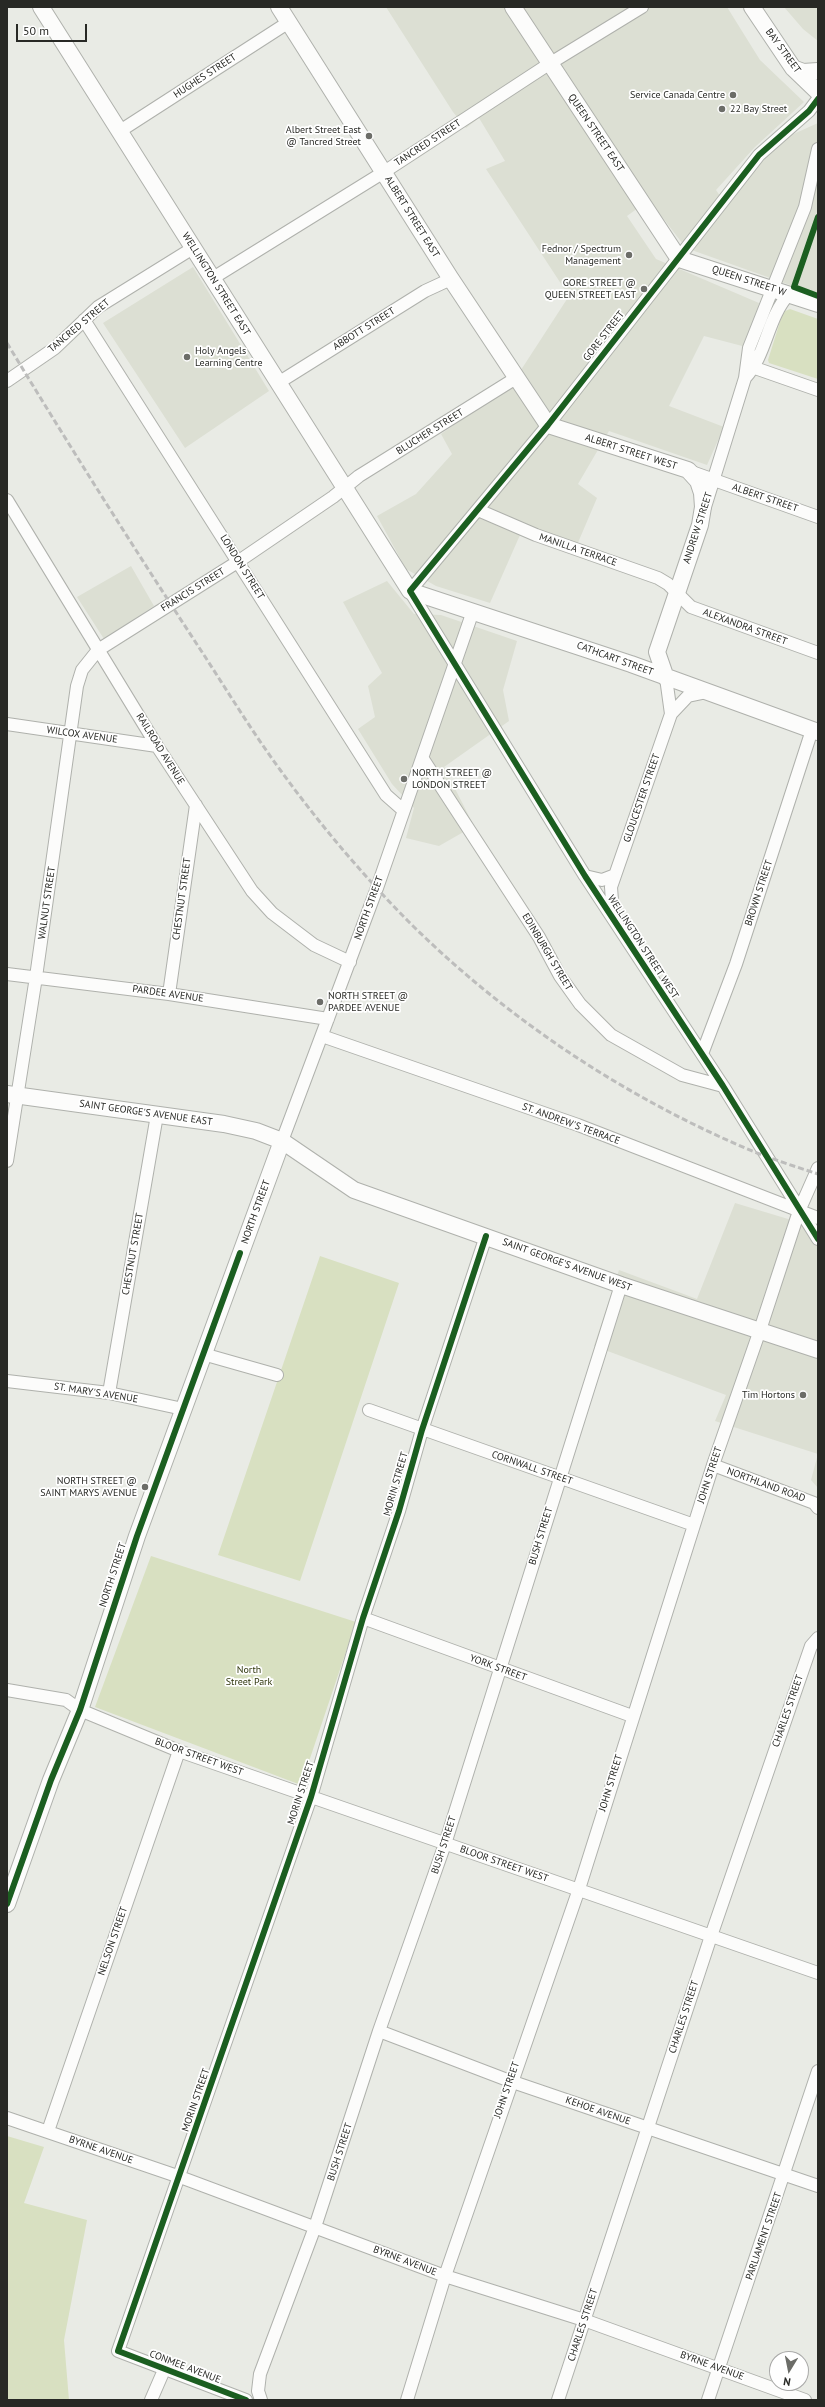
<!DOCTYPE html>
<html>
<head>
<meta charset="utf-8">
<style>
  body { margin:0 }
  #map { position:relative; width:825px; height:2407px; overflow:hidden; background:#e9ebe5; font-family:"PT Sans",sans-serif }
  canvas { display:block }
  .frame { position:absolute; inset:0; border:8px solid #282925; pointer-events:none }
  .north { position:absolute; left:769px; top:2351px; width:40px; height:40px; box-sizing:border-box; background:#fff; border:1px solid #a9a9a8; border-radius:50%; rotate:190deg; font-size:11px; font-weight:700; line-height:16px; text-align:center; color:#282925 }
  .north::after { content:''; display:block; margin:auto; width:14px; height:18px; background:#6c6d68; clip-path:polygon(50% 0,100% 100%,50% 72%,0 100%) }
  .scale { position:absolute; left:16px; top:24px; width:71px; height:18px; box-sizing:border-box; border:2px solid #282925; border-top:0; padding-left:5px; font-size:12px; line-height:14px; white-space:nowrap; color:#282925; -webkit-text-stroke:3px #fff; paint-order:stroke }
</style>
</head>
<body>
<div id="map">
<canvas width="825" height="2407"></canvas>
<div class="frame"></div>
<div class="north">N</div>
<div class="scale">50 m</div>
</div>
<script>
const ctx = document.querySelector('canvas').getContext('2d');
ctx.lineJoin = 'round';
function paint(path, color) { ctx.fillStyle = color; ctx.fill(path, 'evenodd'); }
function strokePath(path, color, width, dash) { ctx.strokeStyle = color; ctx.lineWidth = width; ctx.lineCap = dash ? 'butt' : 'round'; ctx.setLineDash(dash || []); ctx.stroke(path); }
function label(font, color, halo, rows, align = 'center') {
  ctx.font = font + ' "PT Sans",sans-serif'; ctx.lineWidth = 3.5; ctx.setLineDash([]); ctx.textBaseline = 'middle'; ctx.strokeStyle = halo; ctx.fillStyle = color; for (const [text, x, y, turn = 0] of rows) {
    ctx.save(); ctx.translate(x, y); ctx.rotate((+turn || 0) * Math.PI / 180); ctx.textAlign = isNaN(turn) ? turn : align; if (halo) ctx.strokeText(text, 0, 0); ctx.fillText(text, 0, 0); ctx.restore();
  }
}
const built = new Path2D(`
  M386,7H727L760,60L804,102L755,147L716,190L727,206L773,148L789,136L818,123V295L686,248L649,200L627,216L656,259L759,303L750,348L704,336L669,406L724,427L707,465L609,431L578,484L597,498L574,552L520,535L490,603L436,586L406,569L377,516L416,494L452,454L441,434L494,397L519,373L569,296L486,169L505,161L479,118L466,128L453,112Z
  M784,7H818V41L803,29Z
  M193,267L269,391L185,448L103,323Z
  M131,566L154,606L104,639L77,597Z
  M387,581L414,614L441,615L517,641L503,690L509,721L444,767L474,826L439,846L406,838L414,808L392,784L358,729L375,717L368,686L382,673L343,602Z
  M735,1203L818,1228V1488L811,1480L818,1454L715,1421L726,1395L594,1346L619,1270L697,1299Z`);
const green = new Path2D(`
  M790,309L818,319V379L769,363L768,360L783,312Z
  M320,1256L399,1283L300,1581L218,1555Z
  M151,1556L356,1622L301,1785L95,1707Z
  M7,2136L44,2147L24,2203L87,2220L64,2340L69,2400H7Z`);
const minor = new Path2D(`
  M818,99L809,111L759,155L548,425L410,591L585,876L723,1086L818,1239
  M120,131L289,22
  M213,278L384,172L549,64L642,7
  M84,320L386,795L403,810
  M755,368L818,390
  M745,378C767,354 767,318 789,294
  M7,381L55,348L98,307L193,248
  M278,383L425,291L451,279
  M689,471L818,517
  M7,500L157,746L252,891L272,913L314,945L350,962
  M705,507L745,378L749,348L805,207L818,149
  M478,510L536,535L658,578L668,584L691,607L818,653
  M671,714L688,696L707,692
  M7,724L157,746
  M423,759L539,937L560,976L580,1004L611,1035L682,1075L723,1086
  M585,876L602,880L615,875
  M613,914L611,887L671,714L666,678
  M7,974L169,994L328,1019
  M169,994L196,805
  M322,1036L578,1125L818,1218
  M702,1054L736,964L812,730
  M282,1141L377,888L473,611
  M7,1161L36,977L77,686L82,670L98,650L239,561L333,497L359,476L516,378
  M203,1354L277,1375
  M7,1381L109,1393L183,1409
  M109,1393L157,1115
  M369,1410L694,1525
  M713,1465L814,1503L818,1508
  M363,1618L632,1716
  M7,1690L66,1700L80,1710L179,1751L818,1973
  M379,2031L510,2081L818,2186
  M7,2118L180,2177L445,2276L584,2320L805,2400
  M48,2131L179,1751
  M151,2400L164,2370
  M246,2400L118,2351L311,1797L363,1618L399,1511L422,1430L486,1236
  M261,2400L258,2391L260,2374L315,2227L379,2031L445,1844L621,1285
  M407,2400L445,2276L579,1889L713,1465L760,1330L799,1211L818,1168
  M558,2400L711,1936L811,1646L818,1638
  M708,2400L818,2071`);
const major = new Path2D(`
  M41,7L410,591L631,664L818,732
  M279,7L451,279L548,425L688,470L698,481L702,493L703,507L700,525L657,652L666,678
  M513,7L679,259L818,304
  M752,7L793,68L818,92
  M793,68L803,72L818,71
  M7,1094L224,1124L256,1131L282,1141L354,1190L621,1285L818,1350
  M7,1904L51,1780L80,1710L137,1536L282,1141`);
const rail = new Path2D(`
  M7,343C70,447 135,550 202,652C228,692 253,733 281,771C321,826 365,878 413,926C509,1020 622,1095 745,1148C768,1158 794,1166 818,1174`);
const cycleway = new Path2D(`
  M818,99L809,111L759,155L548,425L410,591L585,876L723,1086L818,1239
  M818,217L794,287L818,296
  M7,1904L51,1780L80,1710L137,1536L240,1253
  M246,2400L118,2351L311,1797L363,1618L399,1511L422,1430L486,1236`);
const markers = [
  [733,95,4,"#6c6d68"],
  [722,109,4,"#6c6d68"],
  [369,136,4,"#6c6d68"],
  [629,255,4,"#6c6d68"],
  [644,289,4,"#6c6d68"],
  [187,357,4,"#6c6d68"],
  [404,779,4,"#6c6d68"],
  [320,1002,4,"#6c6d68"],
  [803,1395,4,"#6c6d68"],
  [145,1487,4,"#6c6d68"]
];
const streetNames = [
  ["BAY STREET",783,51,54],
  ["HUGHES STREET",205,76,-33],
  ["QUEEN STREET EAST",596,133,56],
  ["TANCRED STREET",428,143,-33],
  ["ALBERT STREET EAST",412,217,58],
  ["QUEEN STREET W",749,281,18],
  ["WELLINGTON STREET EAST",216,284,58],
  ["TANCRED STREET",79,326,-40],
  ["ABBOTT STREET",364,329,-32],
  ["GORE STREET",604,336,-52],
  ["BLUCHER STREET",430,432,-32],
  ["ALBERT STREET WEST",631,452,18],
  ["ALBERT STREET",765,498,19],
  ["ANDREW STREET",698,528,-72],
  ["MANILLA TERRACE",578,550,19],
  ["LONDON STREET",242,567,58],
  ["FRANCIS STREET",193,590,-32],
  ["ALEXANDRA STREET",745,627,20],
  ["CATHCART STREET",615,659,20],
  ["WILCOX AVENUE",82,735,8],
  ["RAILROAD AVENUE",160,749,58],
  ["GLOUCESTER STREET",642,798,-71],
  ["BROWN STREET",759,893,-72],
  ["CHESTNUT STREET",182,899,-82],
  ["WALNUT STREET",47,903,-82],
  ["NORTH STREET",369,908,-70],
  ["WELLINGTON STREET WEST",643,947,57],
  ["EDINBURGH STREET",547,952,59],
  ["PARDEE AVENUE",168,994,8],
  ["SAINT GEORGE'S AVENUE EAST",146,1113,8],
  ["ST. ANDREW'S TERRACE",571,1124,20],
  ["NORTH STREET",256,1212,-70],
  ["CHESTNUT STREET",133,1254,-80],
  ["SAINT GEORGE'S AVENUE WEST",567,1265,20],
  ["ST. MARY'S AVENUE",96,1393,9],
  ["CORNWALL STREET",532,1468,19],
  ["JOHN STREET",710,1475,-72],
  ["MORIN STREET",396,1484,-74],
  ["NORTHLAND ROAD",766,1485,20],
  ["BUSH STREET",541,1536,-73],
  ["NORTH STREET",113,1575,-72],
  ["YORK STREET",498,1668,20],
  ["CHARLES STREET",788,1711,-71],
  ["BLOOR STREET WEST",199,1757,20],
  ["JOHN STREET",611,1783,-73],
  ["MORIN STREET",301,1793,-72],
  ["BUSH STREET",444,1845,-72],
  ["BLOOR STREET WEST",504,1864,19],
  ["NELSON STREET",113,1941,-71],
  ["CHARLES STREET",684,2017,-72],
  ["JOHN STREET",507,2090,-71],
  ["MORIN STREET",196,2100,-71],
  ["KEHOE AVENUE",598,2111,19],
  ["BYRNE AVENUE",101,2150,19],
  ["BUSH STREET",340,2152,-72],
  ["PARLIAMENT STREET",764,2236,-71],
  ["BYRNE AVENUE",405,2261,21],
  ["CHARLES STREET",583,2325,-72],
  ["BYRNE AVENUE",712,2366,20],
  ["CONMEE AVENUE",185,2367,21]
];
const poiNames = [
  ["Service Canada Centre",725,95],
  ["22 Bay Street",730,109,"left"],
  ["Albert Street East",361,130],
  ["@ Tancred Street",361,142],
  ["Fednor / Spectrum",621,249],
  ["Management",621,261],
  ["GORE STREET @",636,283],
  ["QUEEN STREET EAST",636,295],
  ["Holy Angels",195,351,"left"],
  ["Learning Centre",195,363,"left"],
  ["NORTH STREET @",412,773,"left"],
  ["LONDON STREET",412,785,"left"],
  ["NORTH STREET @",328,996,"left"],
  ["PARDEE AVENUE",328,1008,"left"],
  ["Tim Hortons",795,1395],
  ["NORTH STREET @",137,1481],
  ["SAINT MARYS AVENUE",137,1493]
];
const parkNames = [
  ["North",249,1670],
  ["Street Park",249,1682]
];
paint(built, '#dcdfd3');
paint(green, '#d8e0c1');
strokePath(minor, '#afb1ac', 14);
strokePath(major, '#afb1ac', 18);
strokePath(minor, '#fcfcfb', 12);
strokePath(major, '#fcfcfb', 16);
strokePath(rail, '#bdbdbc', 3, [6, 3]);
strokePath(cycleway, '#1b5e20', 6);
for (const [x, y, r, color] of markers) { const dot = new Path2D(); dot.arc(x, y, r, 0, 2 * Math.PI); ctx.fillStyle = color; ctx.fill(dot); strokePath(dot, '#fff', 1.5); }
label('10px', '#282925', '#fff', streetNames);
label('10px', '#282925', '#fff', poiNames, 'right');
label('10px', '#2f360c', '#fff', parkNames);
</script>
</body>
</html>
